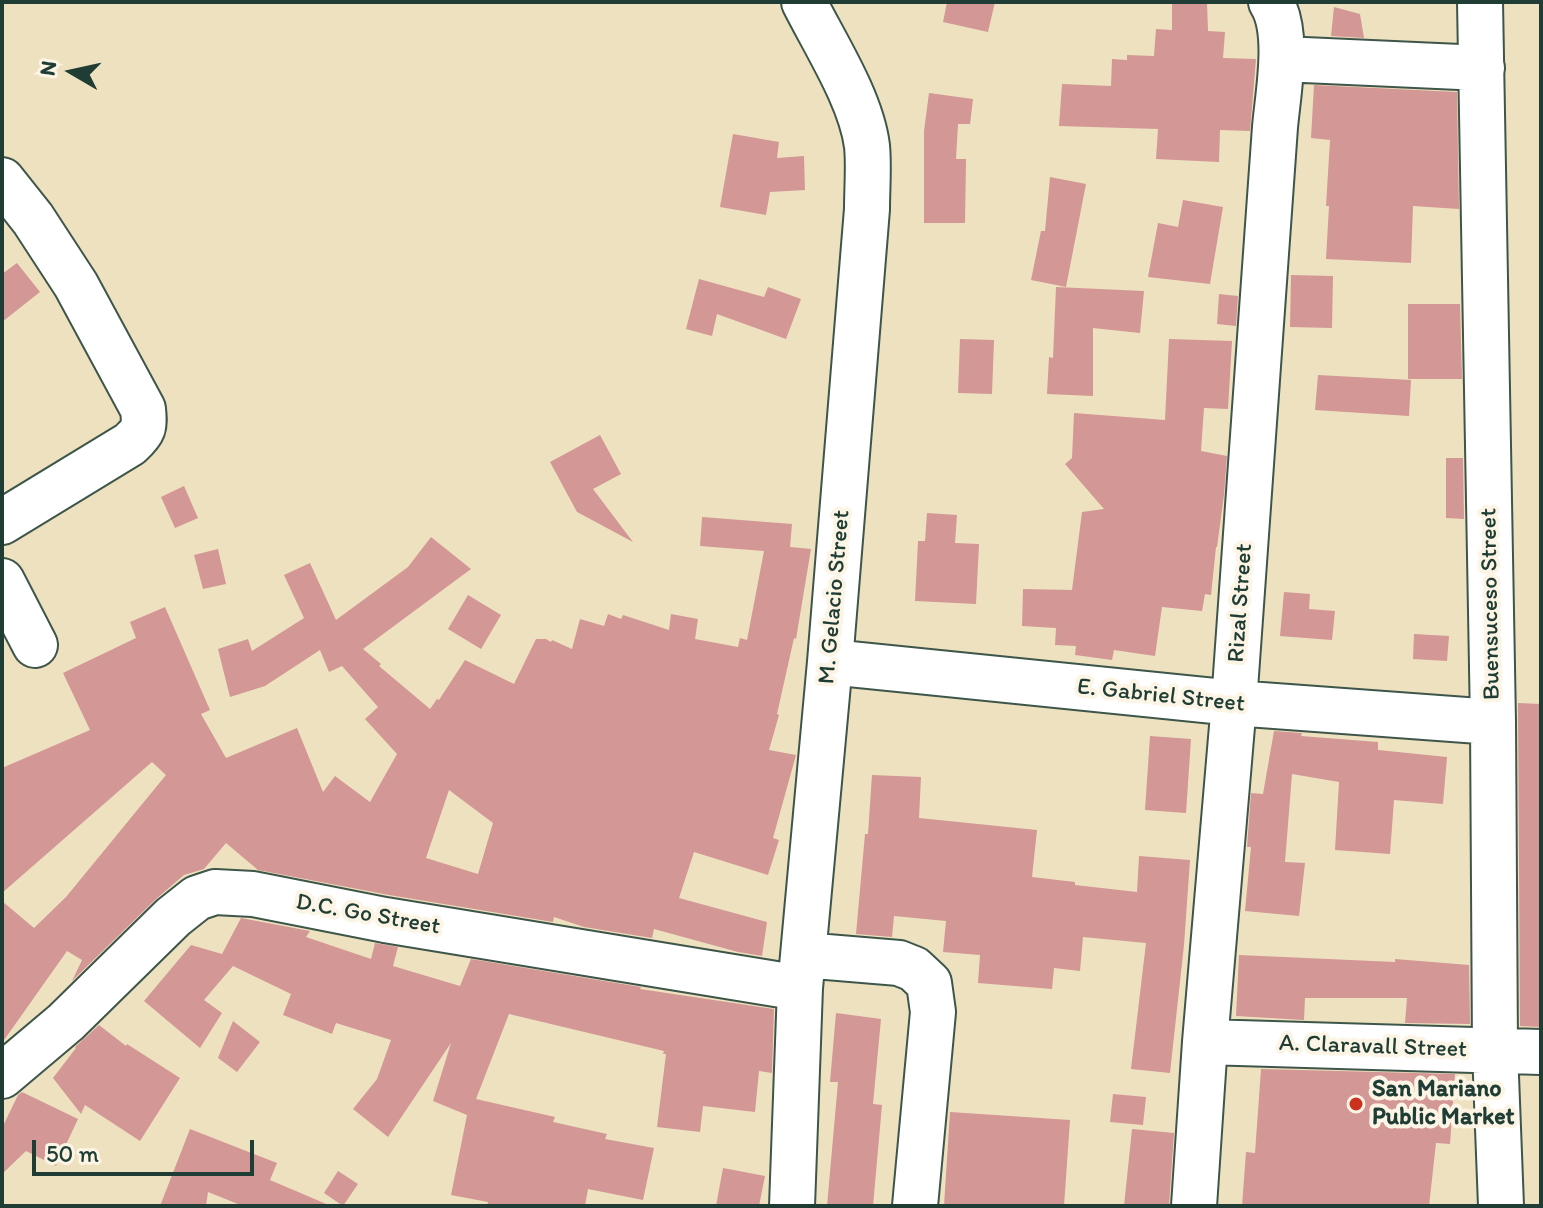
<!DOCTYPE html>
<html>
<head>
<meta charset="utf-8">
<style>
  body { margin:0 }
  #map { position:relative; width:1543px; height:1208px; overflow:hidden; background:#eee1c0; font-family:Itim,sans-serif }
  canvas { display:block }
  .frame { position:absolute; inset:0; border:4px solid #1f3d34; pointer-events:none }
  .north { position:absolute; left:32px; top:32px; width:80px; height:80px; -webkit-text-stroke:6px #fcf5e5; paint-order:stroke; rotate:279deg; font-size:22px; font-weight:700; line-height:32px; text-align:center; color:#1f3d34 }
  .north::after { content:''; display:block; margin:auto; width:28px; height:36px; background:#1f3d34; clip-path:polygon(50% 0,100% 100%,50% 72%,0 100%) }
  .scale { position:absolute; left:32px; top:1140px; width:222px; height:36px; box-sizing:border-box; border:4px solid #1f3d34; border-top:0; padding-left:10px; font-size:24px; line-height:28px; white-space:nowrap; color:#1f3d34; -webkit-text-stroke:6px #fcf5e5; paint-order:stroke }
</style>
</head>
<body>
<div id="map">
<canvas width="1543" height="1208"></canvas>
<div class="frame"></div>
<div class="north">N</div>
<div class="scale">50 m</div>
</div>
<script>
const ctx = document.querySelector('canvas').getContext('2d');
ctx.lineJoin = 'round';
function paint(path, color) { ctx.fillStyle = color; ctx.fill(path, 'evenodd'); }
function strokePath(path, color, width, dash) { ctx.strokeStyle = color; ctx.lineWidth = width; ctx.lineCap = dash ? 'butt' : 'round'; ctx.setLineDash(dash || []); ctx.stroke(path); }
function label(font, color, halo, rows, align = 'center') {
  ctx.font = font + ' Itim,sans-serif'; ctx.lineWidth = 8; ctx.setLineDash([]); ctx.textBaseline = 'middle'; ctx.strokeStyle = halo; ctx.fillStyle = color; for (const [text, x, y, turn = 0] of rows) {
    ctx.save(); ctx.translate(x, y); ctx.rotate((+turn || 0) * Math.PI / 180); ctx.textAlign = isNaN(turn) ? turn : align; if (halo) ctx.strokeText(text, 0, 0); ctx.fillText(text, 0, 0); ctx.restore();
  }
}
const building = new Path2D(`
  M947,2H995L988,32L943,22Z
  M1172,2H1207L1208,31L1225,32L1223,58L1256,59L1250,131L1220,130L1219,162L1156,159L1158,129L1059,126L1062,84L1111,86L1112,59L1127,60V55L1154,56L1156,29L1172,30Z
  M1334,7L1360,14L1364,38L1331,36Z
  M1314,85L1457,92L1459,209L1413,206L1411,263L1326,259L1329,206H1326L1330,140L1311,138Z
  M929,93L973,99L970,124H958L956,159H966L965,223H924V131Z
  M733,134L779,142L777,158L804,156L805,190L770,192L766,215L720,207Z
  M1050,177L1086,184L1066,287L1031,280L1041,231H1045Z
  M1183,200L1223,207L1210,284L1148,277L1158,223L1178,227Z
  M17,263L40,292L2,322V274Z
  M1291,275L1333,276L1332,328L1290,327Z
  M699,279L764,297L768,287L801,299L786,339L717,314L712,336L686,329Z
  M1056,287L1144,291L1140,333L1093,328V396L1047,394L1049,357L1053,358Z
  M1219,294L1238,296L1236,326L1217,324Z
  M1408,304H1460L1462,379H1408Z
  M960,339L994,340L992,394L958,393Z
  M1169,339L1232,341L1228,409L1204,408L1201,451L1227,456L1224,495L1217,547H1216L1211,595L1205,594L1202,611L1162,607L1155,656L1114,650L1112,660L1075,655L1076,646L1055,645L1056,628L1022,626L1023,589L1072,590L1082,512L1104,509L1065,464L1072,458L1074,413L1165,420Z
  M1318,375L1411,380L1409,416L1315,410Z
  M600,435L621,474L593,489L633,542L577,512L550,462Z
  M1446,458H1463L1464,519L1446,518Z
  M184,486L198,518L175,528L161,497Z
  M927,513L957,515L955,543L979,544L976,604L915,601L918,541H925Z
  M702,517L792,524L790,547L811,549L796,639L794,638L777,714L779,715L769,750L796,755L773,838L779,840L768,875L694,852L679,898L767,922L762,956L738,952L654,929L652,938L584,927L554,917L553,922L389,895L258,870L226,843L204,869L184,875L156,899L72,981L82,960L67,951L2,1043V901L34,928L66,897L166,775L152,762L2,893V768L90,730L63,673L136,638L130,622L165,607L210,710L201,714L226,758L297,728L323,792L335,776L370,802L397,754L365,719L378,707L342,666L329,672L320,650L265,686L230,697L218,649L248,639L252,651L304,618L284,575L310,563L336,620L408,567L431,537L471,569L363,649L381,664L379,666L430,709L437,699L439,700L465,660L514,684L536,639H546L551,642L552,640L572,649L580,619L604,626L608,614L621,619L623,615L669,630L671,614L698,619L695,639L738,647L740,638L747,640L764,551L700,546ZM449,790L493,823L478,874L426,858Z
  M218,549L226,584L203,589L194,555Z
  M1284,592L1310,594L1309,609L1335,611L1332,640L1280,636Z
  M468,595L501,615L481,649L448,629Z
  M1414,634L1449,636L1447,661L1413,659Z
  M1518,703L1541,704V1027L1520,1026Z
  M1274,731L1302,733L1301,736L1378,742V750L1447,757L1443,804L1394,800L1390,854L1335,850L1339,782L1292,774L1285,862L1305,863L1299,916L1245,911L1251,847H1247L1251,793L1263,794Z
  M1150,736L1191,739L1186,813L1145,810Z
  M872,775L921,777L919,818L1037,830L1032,877L1075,882V885L1137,892L1139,856L1190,860L1184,945L1170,1073L1131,1069L1146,943L1083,937L1080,971L1054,968L1052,989L978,983L980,955L943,952L946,921L894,916L892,937L856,934L865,834H868Z
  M241,918L310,931L306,937L371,959L375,943L398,947L393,966L460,986L471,959L641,987L640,989L774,1009L772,1073L759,1071L755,1112L703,1106L700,1132L657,1127L666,1054H663L664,1051L509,1014L476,1099L555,1117L553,1122L607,1134L605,1139L654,1148L643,1200L588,1189L585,1206H487L488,1202L451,1195L467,1115L433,1101L451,1043L388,1137L353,1109L377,1079L391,1040L336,1023L332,1034L283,1015L291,994L233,966L204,1000L222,1013L200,1048L144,1001L191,945L222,954Z
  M1239,955L1395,962V959L1469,965L1470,1024L1405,1023L1407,998H1305L1304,1020L1236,1016Z
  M836,1013L881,1019L873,1104L882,1105L873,1206H827L838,1082H830Z
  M233,1021L260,1042L237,1072L218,1058Z
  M99,1025L126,1046L127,1044L180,1078L140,1141L85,1105L81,1114L53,1078L76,1048L75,1047Z
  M1261,1069L1455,1074L1450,1144L1436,1143L1429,1206H1242L1246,1152L1255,1153Z
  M22,1092L78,1119L56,1166L26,1151L2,1174V1128L18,1095Z
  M1113,1094L1146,1097L1143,1125L1110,1122Z
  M950,1112L1070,1120L1064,1206H944Z
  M190,1129L277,1163L270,1180L331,1206H243L208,1192L206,1206H160Z
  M1132,1129L1174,1133L1169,1206H1124Z
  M723,1168L765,1176L759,1206H716Z
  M338,1171L358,1184L343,1206L324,1193Z`);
const minor = new Path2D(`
  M1480,2L1493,722L1495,1050L1501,1206
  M1282,59L1482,68
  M2,180L33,219L76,285L143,409C145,428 144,431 130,444L2,522
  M2,581L35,645
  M830,662L1234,703L1493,722
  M803,955L899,963L914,969L929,983L933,1012L915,1206
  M1205,1042L1541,1052
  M2,1076L66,1022L173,917L197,898L215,892L253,894L385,920L800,988
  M792,1206L800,988L830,662L867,209C867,188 869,166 867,146C861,99 825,44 804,2
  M1194,1206L1205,1042L1234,703L1275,127C1278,93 1290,32 1271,2`);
const markers = [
  [1356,1104,8,"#c8321e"]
];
const streetNames = [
  ["M. Gelacio Street",835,597,-85],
  ["Rizal Street",1241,603,-86],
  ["Buensuceso Street",1491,604,-91],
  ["E. Gabriel Street",1161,696,6],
  ["D.C. Go Street",368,915,10],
  ["A. Claravall Street",1373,1047,2]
];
const poiNames = [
  ["San Mariano",1372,1090],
  ["Public Market",1372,1118]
];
paint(building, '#d39795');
strokePath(minor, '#3e5649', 48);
strokePath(minor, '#fff', 44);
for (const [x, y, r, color] of markers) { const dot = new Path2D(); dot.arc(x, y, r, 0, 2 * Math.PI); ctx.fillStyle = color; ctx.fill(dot); strokePath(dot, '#fcf5e5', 3); }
label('24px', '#1f3d34', '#fcf5e5', streetNames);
label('bold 24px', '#1f3d34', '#fcf5e5', poiNames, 'left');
</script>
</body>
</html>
